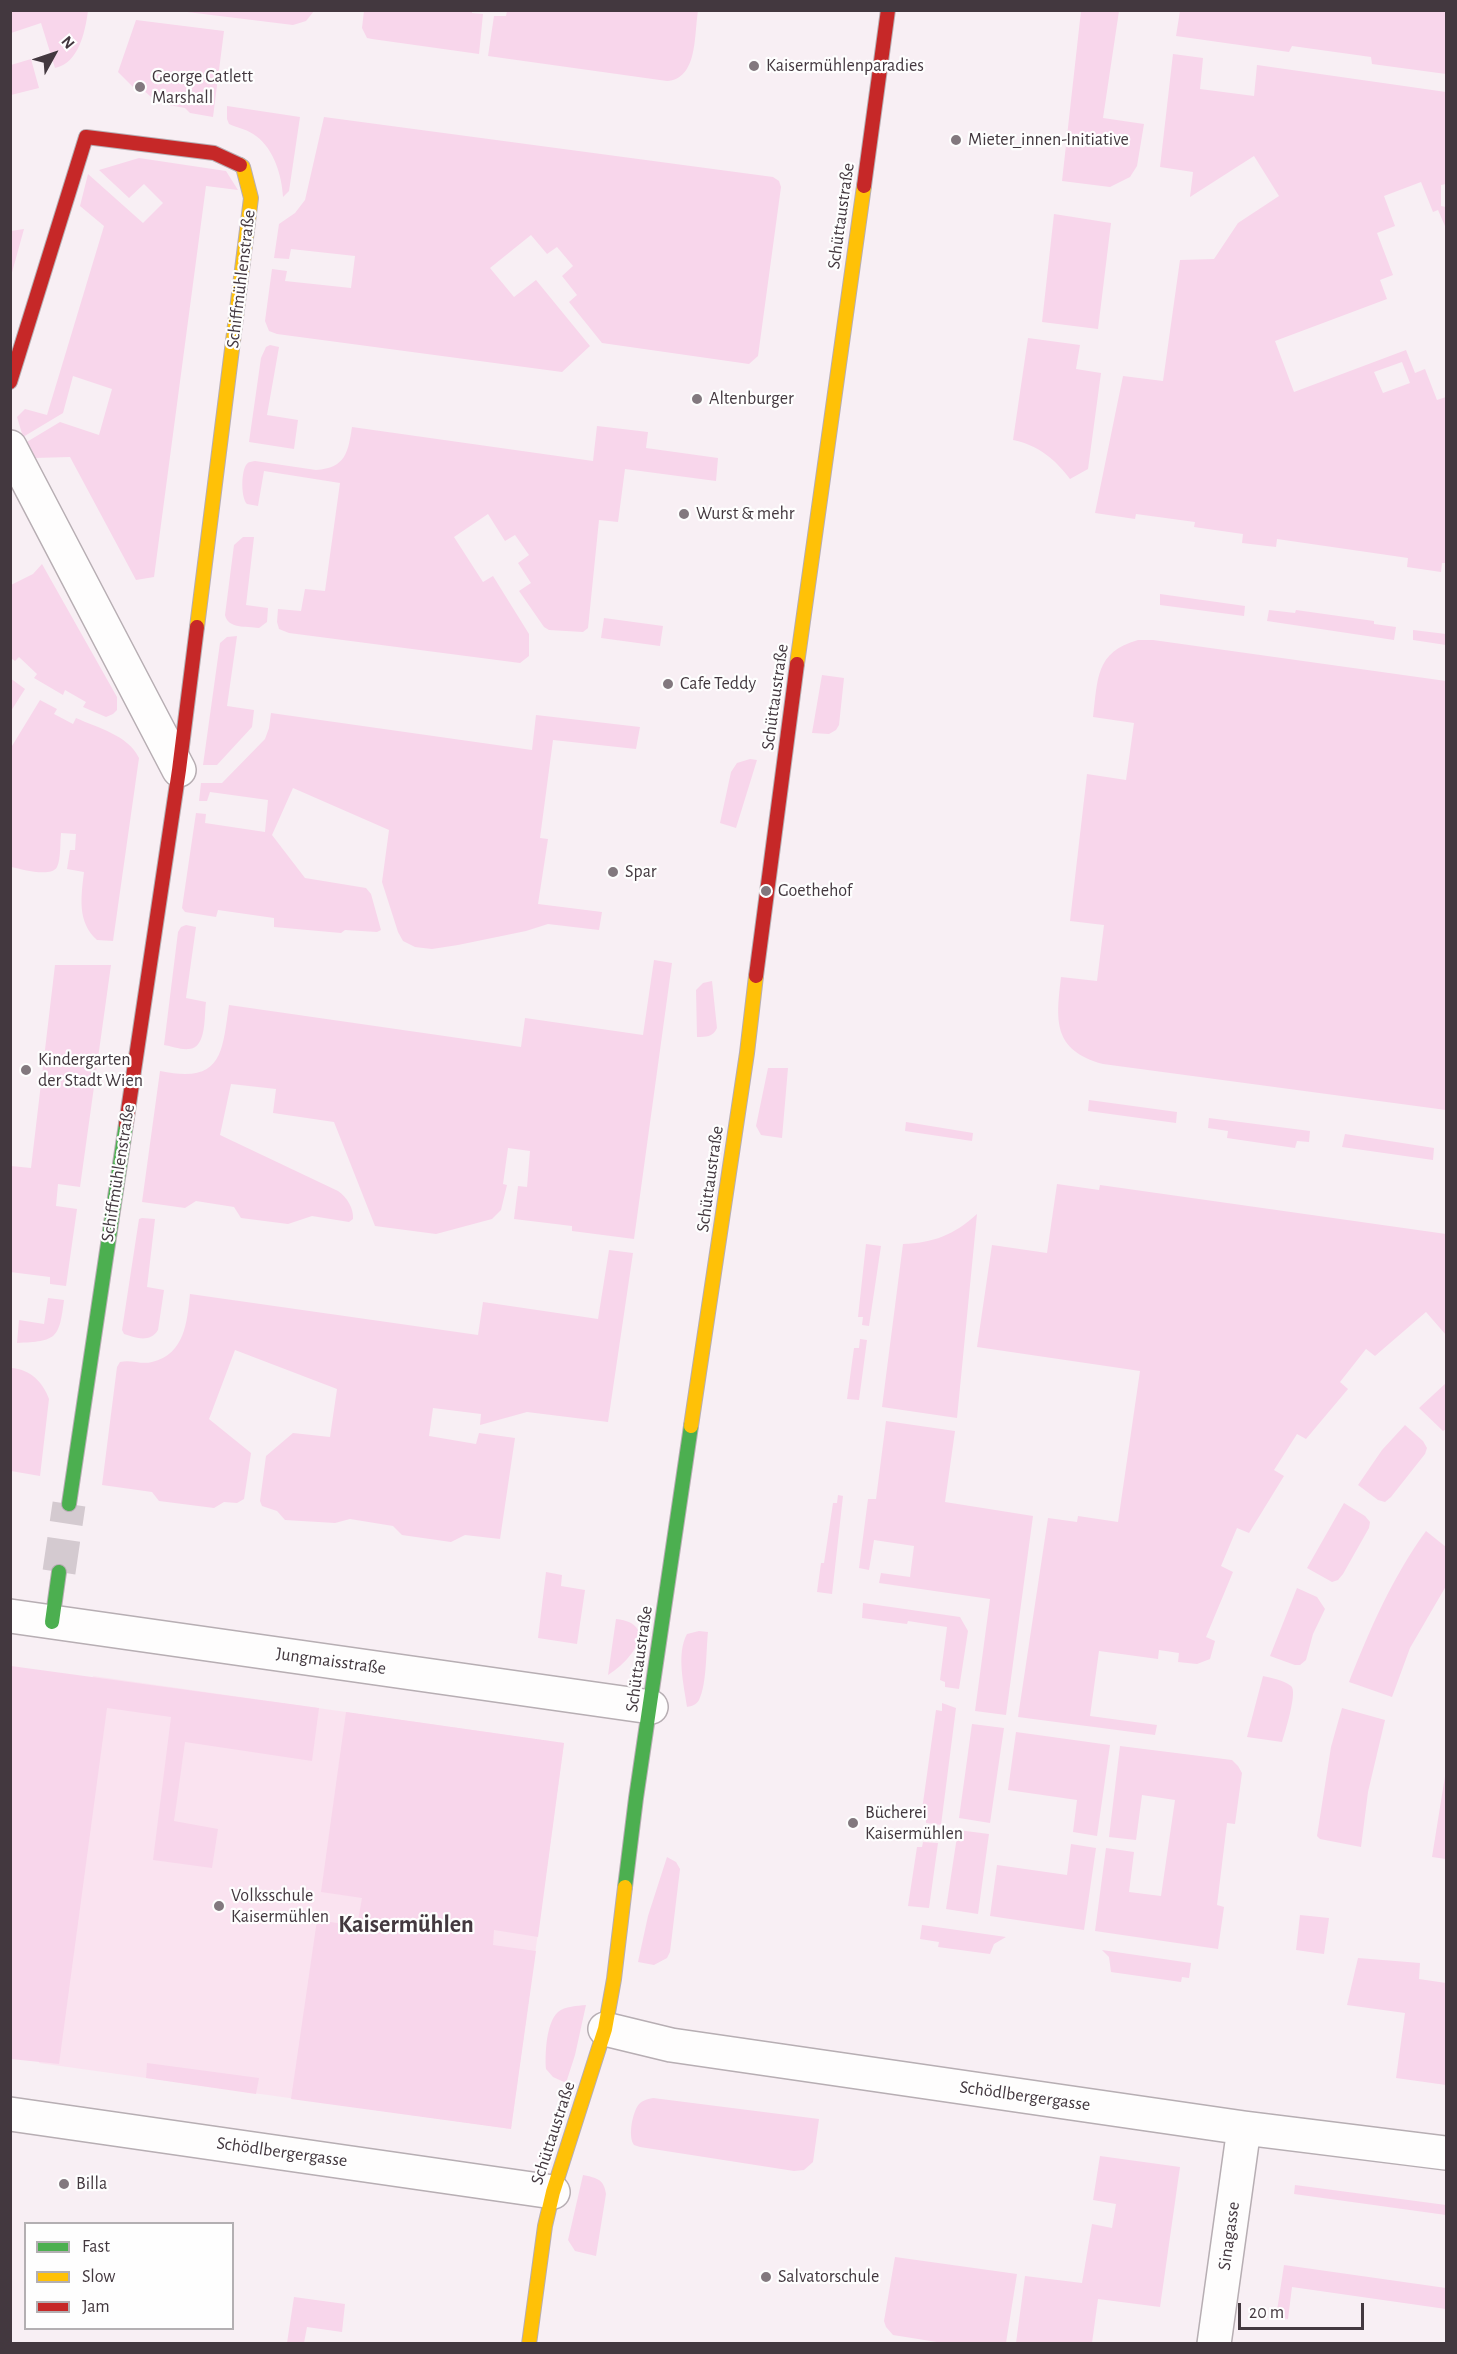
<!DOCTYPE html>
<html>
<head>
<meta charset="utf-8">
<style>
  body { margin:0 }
  #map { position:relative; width:1457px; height:2354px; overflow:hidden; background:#f8eff4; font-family:"Alegreya Sans",sans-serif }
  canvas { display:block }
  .frame { position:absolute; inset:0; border:12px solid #43383f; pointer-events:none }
  .legend { position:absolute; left:24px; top:2222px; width:210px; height:108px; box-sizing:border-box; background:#fefefe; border:2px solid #b3afb2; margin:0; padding:8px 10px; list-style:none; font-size:18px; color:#43383f }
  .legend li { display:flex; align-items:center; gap:12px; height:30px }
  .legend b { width:30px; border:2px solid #b3afb2 }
  .north { position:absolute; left:24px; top:24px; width:60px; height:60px; -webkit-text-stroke:4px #fefefe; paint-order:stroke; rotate:50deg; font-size:16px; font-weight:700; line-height:24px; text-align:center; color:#43383f }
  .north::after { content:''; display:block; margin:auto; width:21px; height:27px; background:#43383f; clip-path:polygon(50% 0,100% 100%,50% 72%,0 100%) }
  .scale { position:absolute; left:1238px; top:2303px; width:126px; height:27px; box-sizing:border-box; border:3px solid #43383f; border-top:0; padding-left:8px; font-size:18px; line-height:21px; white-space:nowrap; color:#43383f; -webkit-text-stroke:4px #fefefe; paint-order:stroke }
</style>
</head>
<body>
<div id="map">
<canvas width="1457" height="2354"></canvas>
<div class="frame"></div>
<ul class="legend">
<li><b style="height:8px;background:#4caf50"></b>Fast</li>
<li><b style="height:8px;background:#ffc107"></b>Slow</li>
<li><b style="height:8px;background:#c62828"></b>Jam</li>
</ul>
<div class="north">N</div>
<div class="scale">20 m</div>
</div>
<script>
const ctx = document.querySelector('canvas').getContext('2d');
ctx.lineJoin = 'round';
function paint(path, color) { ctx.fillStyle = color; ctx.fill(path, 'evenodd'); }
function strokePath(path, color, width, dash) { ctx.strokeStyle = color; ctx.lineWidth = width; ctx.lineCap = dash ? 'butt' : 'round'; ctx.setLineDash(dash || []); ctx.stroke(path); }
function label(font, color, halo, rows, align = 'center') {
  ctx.font = font + ' "Alegreya Sans",sans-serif'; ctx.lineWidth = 4.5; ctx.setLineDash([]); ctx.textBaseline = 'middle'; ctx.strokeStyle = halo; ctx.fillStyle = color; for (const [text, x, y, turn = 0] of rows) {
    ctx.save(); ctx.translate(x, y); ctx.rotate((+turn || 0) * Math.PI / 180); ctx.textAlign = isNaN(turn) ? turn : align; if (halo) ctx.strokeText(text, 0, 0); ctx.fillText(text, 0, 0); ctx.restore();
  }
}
const built = new Path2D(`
  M93,1676L564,1743L511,2129L39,2063Z`);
const green = new Path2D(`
  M11,10L88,11C85,32 79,63 55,68L41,23L11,33Z
  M472,10V13L483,14L479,54L372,39L367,38L362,28L364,11Z
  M179,11L314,10V11L306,21L293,25Z
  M507,11H698C694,35 698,79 667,81L488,56L494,16H506Z
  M1081,11H1119L1103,118L1144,124L1137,166L1130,177L1110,187L1062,181Z
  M1180,11H1446V74L1372,64L1371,57L1292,46L1289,52L1176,36Z
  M136,20L224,31L213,117L190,113L185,108L158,103L142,89L138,92L118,72Z
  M1173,54L1203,58L1200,89L1254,96L1257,65L1446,92V184L1441,185V206L1446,207V225L1445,226L1438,210L1433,212L1421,182L1384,196L1395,226L1377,233L1393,275L1380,280L1387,299L1275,341L1294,392L1406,350L1415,373L1425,369L1437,400L1446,397V563H1442L1441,572L1407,567L1408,558L1277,539L1276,547L1242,543L1243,534L1194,527L1195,522L1136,514L1135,519L1095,513L1123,376L1163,381L1180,260L1214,259L1238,223L1279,196L1254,156L1190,197L1193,172L1160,167ZM1402,362L1410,383L1383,393L1374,372Z
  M31,59L39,88L11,95V65Z
  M227,106L300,117L289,191L283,197C282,176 274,149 256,136C249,130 238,128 229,124L227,119Z
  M324,117L773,177L779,181L781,187L758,356L749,364L602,343L569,302L577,295L562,276L573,266L557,247L547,254L531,235L490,268L514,297L536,280L590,346L562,372L277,334L269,331L265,321L272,269L287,271L285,281L351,288L355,256L291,249L289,259L274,258L279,224L295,213L305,200Z
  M139,158L226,171L238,190L206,186L154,577L136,580L70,457L34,458L25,443L60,422L99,435L112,389L73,376L63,413L23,437L17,417L25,409L47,415L104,226L80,206L88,174L143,223L163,203L144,184L129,198L99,170Z
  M1054,214L1111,223L1098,329L1042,322Z
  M24,229L11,276V231Z
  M1028,338L1080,345L1076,369L1101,373L1088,469L1070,479C1055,459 1038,445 1013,440Z
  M270,345L279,347L267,415L298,420L294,449L249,442L261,358L266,347Z
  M597,426L648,432L646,448L718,458L716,481L625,469L618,522L599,520L588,628L583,632L549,630L544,627L519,591L531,583L518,563L529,555L515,535L505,541L488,514L454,537L483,582L493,576L529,634V656L520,663L289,633L279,629L277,622L278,609L301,611L305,589L325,591L340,483L264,471L258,506L247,504C241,498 241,473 246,465C249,461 251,462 255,461L316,470C346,468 348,452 352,427L593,461Z
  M243,537H254L246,605L268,608L267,622L259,628C246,626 228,629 225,615L234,545Z
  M42,564L117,697V710L113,714L106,717L83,707L86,702L65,690L63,695L34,678L37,674L19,657L15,661L11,658V585L33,574Z
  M1160,594L1245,606L1244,616L1160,605Z
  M1269,610L1295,613L1296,610L1374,621V624L1396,627L1394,640L1267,621Z
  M604,618L663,626L660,646L601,638Z
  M1413,630L1446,634V645L1413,640Z
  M237,636L227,706L254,710L252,727L217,765H203L220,643L227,637Z
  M1138,640H1153L1446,681V1110L1103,1064C1052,1050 1056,1020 1061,977L1097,981L1104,925L1070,921L1087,774L1126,780L1134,723L1093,717C1098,679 1095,652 1138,640Z
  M822,675L844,678L839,725L836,730L829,734L812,733Z
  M10,678L25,689L11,711H10Z
  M40,700L57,709L54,714L73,724L76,718C98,728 128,735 139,758L113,941L97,940C77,922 81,897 84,872L67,869L70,850H75L76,834L61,833C60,843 61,859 57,867C51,878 21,869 11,867V746H12Z
  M271,713L532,750L536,715L640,727L636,749L553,740L540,838L548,839L538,904L602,912L599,930L548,924L526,931L458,945L432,949L415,947L403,941L398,932L382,882L389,830L293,788L272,835L305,878L366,888L371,894L381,930L377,932L345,930L341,933L274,927V918L218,910L216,917L185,912L182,908L196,813L206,814L205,823L265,832L268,800L210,792L207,801H199L201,783H222L265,739L269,728Z
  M750,759L757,760L736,828L720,823L731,772L737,763Z
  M186,925L196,927L186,998L206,1002C204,1015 207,1048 189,1049C181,1050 171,1046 164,1045L178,932L181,927Z
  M654,960L672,963L634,1239L572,1231V1226L514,1219L518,1186L527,1187L530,1151L508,1148L503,1184L507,1185L501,1210L492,1219L436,1234L375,1226L334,1122L273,1113L276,1089L231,1084L220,1135L338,1191C347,1197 354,1209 353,1219L349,1222L312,1216L288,1224L241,1218L234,1207L196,1201L185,1208L142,1202L160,1071C222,1084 222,1054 229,1005L521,1047L525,1018L643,1035Z
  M55,965H111L80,1187L58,1184L56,1206L77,1209L66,1286L50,1284V1277L10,1272L11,1166L31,1168Z
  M712,981L717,1028C713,1037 706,1037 697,1037L696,990L703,983Z
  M768,1068H788L782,1138L761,1135L756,1126Z
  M1089,1100L1177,1112L1176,1123L1088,1111Z
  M1209,1118L1310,1131L1309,1142L1297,1141L1295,1148L1227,1138L1228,1131L1208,1128Z
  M906,1122L973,1133L972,1141L905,1131Z
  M1345,1134L1434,1148L1433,1160L1342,1147Z
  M1057,1184L1099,1190L1100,1185L1446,1234V1335L1426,1312L1375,1356L1366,1349L1340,1382L1348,1389L1306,1439L1297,1434L1274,1470L1284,1476L1249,1533L1237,1528L1221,1566L1233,1572L1206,1637L1215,1641L1210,1659L1197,1664L1178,1662L1179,1653L1159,1650L1158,1659L1099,1651L1090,1716L1157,1725L1155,1735L1018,1717L1048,1518L1077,1522L1078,1516L1118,1522L1140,1371L977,1347L992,1245L1047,1253Z
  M977,1214L957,1418L882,1407L903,1244C933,1243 954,1235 977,1214Z
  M142,1218L155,1219L147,1287L164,1290L158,1330C150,1343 136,1338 124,1334L122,1330L139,1219Z
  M866,1244L881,1246L869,1326L862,1325L863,1317H858Z
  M609,1250L633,1253L608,1422L527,1412L480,1425L481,1414L433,1408L429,1436L476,1444L479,1433L515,1438L500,1539L465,1535L451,1542L402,1535L393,1526L350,1519L335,1523L285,1520L277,1511L262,1506L260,1501L266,1456L293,1433L330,1437L337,1389L235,1350L209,1419L251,1453L244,1499L237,1503L224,1502L214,1508L159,1501L152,1492L102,1485L117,1367L120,1362C131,1359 141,1365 152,1362C185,1354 187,1322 190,1294L478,1335L483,1302L598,1319Z
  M48,1298L64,1300C59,1339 57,1341 17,1343L19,1320L44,1324Z
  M860,1339L867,1340L859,1400L847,1399L854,1348H859Z
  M11,1368C30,1369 43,1382 49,1399L40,1476L11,1471Z
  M1446,1383V1429L1443,1431L1419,1408Z
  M886,1421L955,1431L945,1502L1033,1516L1006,1715L975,1711L990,1599L879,1583L881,1573L910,1577L914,1546L874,1540L869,1570L859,1568L868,1499H876Z
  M1405,1425L1423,1441L1427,1448L1425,1454L1391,1497L1385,1502L1378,1500L1358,1485L1382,1450Z
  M838,1495L843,1496L832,1594L817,1592L821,1563H824L833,1503H837Z
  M1344,1503L1365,1516L1370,1522L1369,1528L1343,1574L1338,1580L1332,1582L1307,1568Z
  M1426,1531L1446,1547V1586L1410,1648L1392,1697L1349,1682C1370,1629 1392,1578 1426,1531Z
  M546,1572L562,1575L561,1586L585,1590L577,1644L538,1638Z
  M1297,1588L1317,1597L1325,1609L1313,1634L1306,1660L1300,1665H1295L1270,1656Z
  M863,1603L960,1617L968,1631L959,1689L945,1687V1682L940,1680L947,1627L908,1621L907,1624L862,1618Z
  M616,1619C661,1624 630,1662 608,1675Z
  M699,1631L708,1632C706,1650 707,1684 699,1700C696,1705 692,1706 687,1707C684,1685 676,1654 687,1634Z
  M11,1666L319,1708L312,1761L185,1742L174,1821L218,1829L212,1868L153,1860L171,1717L107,1708L59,2064L11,2059Z
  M1263,1676C1271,1678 1284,1680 1291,1686C1298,1691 1285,1732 1282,1742L1247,1737Z
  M942,1703L956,1708L941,1825L926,1823V1818L921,1817L936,1710L942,1711Z
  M1342,1708L1385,1720L1368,1792L1361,1847L1320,1839L1317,1836L1331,1747Z
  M346,1712L564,1743L538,1937L494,1930L493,1945L536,1951L511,2129L291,2099L317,1920L357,1926L362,1898L321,1892Z
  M972,1724L1004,1728L990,1823L959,1818Z
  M1016,1732L1110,1745L1097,1836L1073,1832L1077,1800L1008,1790Z
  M1120,1746L1232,1760L1238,1766L1242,1773L1235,1824L1227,1823L1217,1905L1224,1907L1218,1949L1095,1931L1106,1848L1134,1852L1129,1892L1161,1896L1175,1800L1142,1795L1136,1840L1109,1837Z
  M1446,1770V1859L1432,1857Z
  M958,1830L989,1834L978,1914L946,1909Z
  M923,1842L938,1843L929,1908L908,1906L917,1847H922Z
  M1071,1844L1096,1848L1084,1930L990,1916L997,1865L1067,1875Z
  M667,1857L676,1862L680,1869L670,1952L667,1958L654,1965L638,1962L648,1916Z
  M1300,1915L1329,1918L1324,1954L1296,1950Z
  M922,1925L1006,1937L994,1944L990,1954L938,1947L939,1942L920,1939Z
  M1102,1950L1191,1963L1189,1978L1182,1977L1181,1982L1111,1972L1109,1957Z
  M1358,1958L1420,1963L1419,1979L1446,1983V2085L1396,2078L1405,2013L1347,2005Z
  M586,2005L575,2055L566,2083L553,2077L546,2069C545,2054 546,2023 558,2012C565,2006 577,2006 586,2005Z
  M147,2063L259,2078L256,2094L146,2078Z
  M653,2098L819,2119L813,2162L804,2170L794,2171L640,2147L634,2145C628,2137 632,2116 637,2107C640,2101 647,2099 653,2098Z
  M1100,2156L1180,2167L1160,2307L1098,2299L1092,2343H1016L1025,2276L1082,2283L1092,2224L1112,2228L1116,2204L1093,2200Z
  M583,2175C597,2178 604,2179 606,2194L596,2256L575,2251L568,2240Z
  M1295,2185L1446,2205V2215L1294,2194Z
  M895,2257L1017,2274L1006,2343H943L893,2335L886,2327L884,2321Z
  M1284,2265L1446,2288V2309L1292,2287L1288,2319L1276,2317Z
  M294,2297L345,2304L342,2332L307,2327L304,2343H287Z`);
const secondaryTunnel = new Path2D(`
  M59,1572L69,1504`);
const street = new Path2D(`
  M10,447L179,770
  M10,1616L651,1707
  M605,2029L671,2045L1244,2128L1446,2153
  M10,2114L553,2192
  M1214,2344L1244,2128`);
const fast = new Path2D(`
  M69,1504L126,1124
  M52,1622L59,1572
  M625,1887L636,1798L691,1426`);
const slow = new Path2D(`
  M197,627L251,198L243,167L240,165
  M797,664L864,186
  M691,1426L747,1053L756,976
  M529,2344L545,2226L553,2192L605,2029L614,1979L625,1887`);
const jam = new Path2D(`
  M864,186L888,10
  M10,382L86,137L214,153L240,165
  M756,976L797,664
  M126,1124L179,770L197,627`);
const markers = [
  [754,66,6,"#82787e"],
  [140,87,6,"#82787e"],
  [956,140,6,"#82787e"],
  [697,399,6,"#82787e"],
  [684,514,6,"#82787e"],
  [668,684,6,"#82787e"],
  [613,872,6,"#82787e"],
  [766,891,6,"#82787e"],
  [26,1070,6,"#82787e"],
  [853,1823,6,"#82787e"],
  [219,1906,6,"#82787e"],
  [64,2184,6,"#82787e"],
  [766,2277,6,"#82787e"]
];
const poiNames = [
  ["Kaisermühlenparadies",766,66],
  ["George Catlett",152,77],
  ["Marshall",152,98],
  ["Mieter_innen-Initiative",968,140],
  ["Altenburger",709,399],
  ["Wurst & mehr",696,514],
  ["Cafe Teddy",680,684],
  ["Spar",625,872],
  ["Goethehof",778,891],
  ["Kindergarten",38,1060],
  ["der Stadt Wien",38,1081],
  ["Bücherei",865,1813],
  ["Kaisermühlen",865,1834],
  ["Volksschule",231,1896],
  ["Kaisermühlen",231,1917],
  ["Billa",76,2184],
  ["Salvatorschule",778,2277]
];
const streetNames = [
  ["Schüttaustraße",841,216,-82],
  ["Schiffmühlenstraße",241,279,-83],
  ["Schüttaustraße",775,697,-82],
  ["Schiffmühlenstraße",118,1173,-81],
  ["Schüttaustraße",710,1179,-82],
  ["Schüttaustraße",639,1659,-82],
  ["Jungmaisstraße",331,1661,8],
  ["Schödlbergergasse",1025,2096,8],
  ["Schüttaustraße",553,2133,-72],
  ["Schödlbergergasse",282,2152,8],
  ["Sinagasse",1229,2236,-82]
];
const districtNames = [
  ["Kaisermühlen",406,1925]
];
paint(built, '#fae3f0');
paint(green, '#f8d6eb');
strokePath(secondaryTunnel, '#d4cad0', 33, [33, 16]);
strokePath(street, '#b7aeb3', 36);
strokePath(fast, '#b7aeb3', 16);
strokePath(slow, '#b7aeb3', 16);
strokePath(jam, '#b7aeb3', 16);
strokePath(street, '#fefdfd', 33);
strokePath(fast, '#4caf50', 14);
strokePath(slow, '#ffc107', 14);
strokePath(jam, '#c62828', 14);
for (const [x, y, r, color] of markers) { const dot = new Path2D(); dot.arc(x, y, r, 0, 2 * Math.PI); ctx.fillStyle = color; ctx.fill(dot); strokePath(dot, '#fefefe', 2); }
label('18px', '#43383f', '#fefefe', poiNames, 'left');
label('18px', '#43383f', '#fefefe', streetNames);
label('bold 24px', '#43383f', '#fefefe', districtNames);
</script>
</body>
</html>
